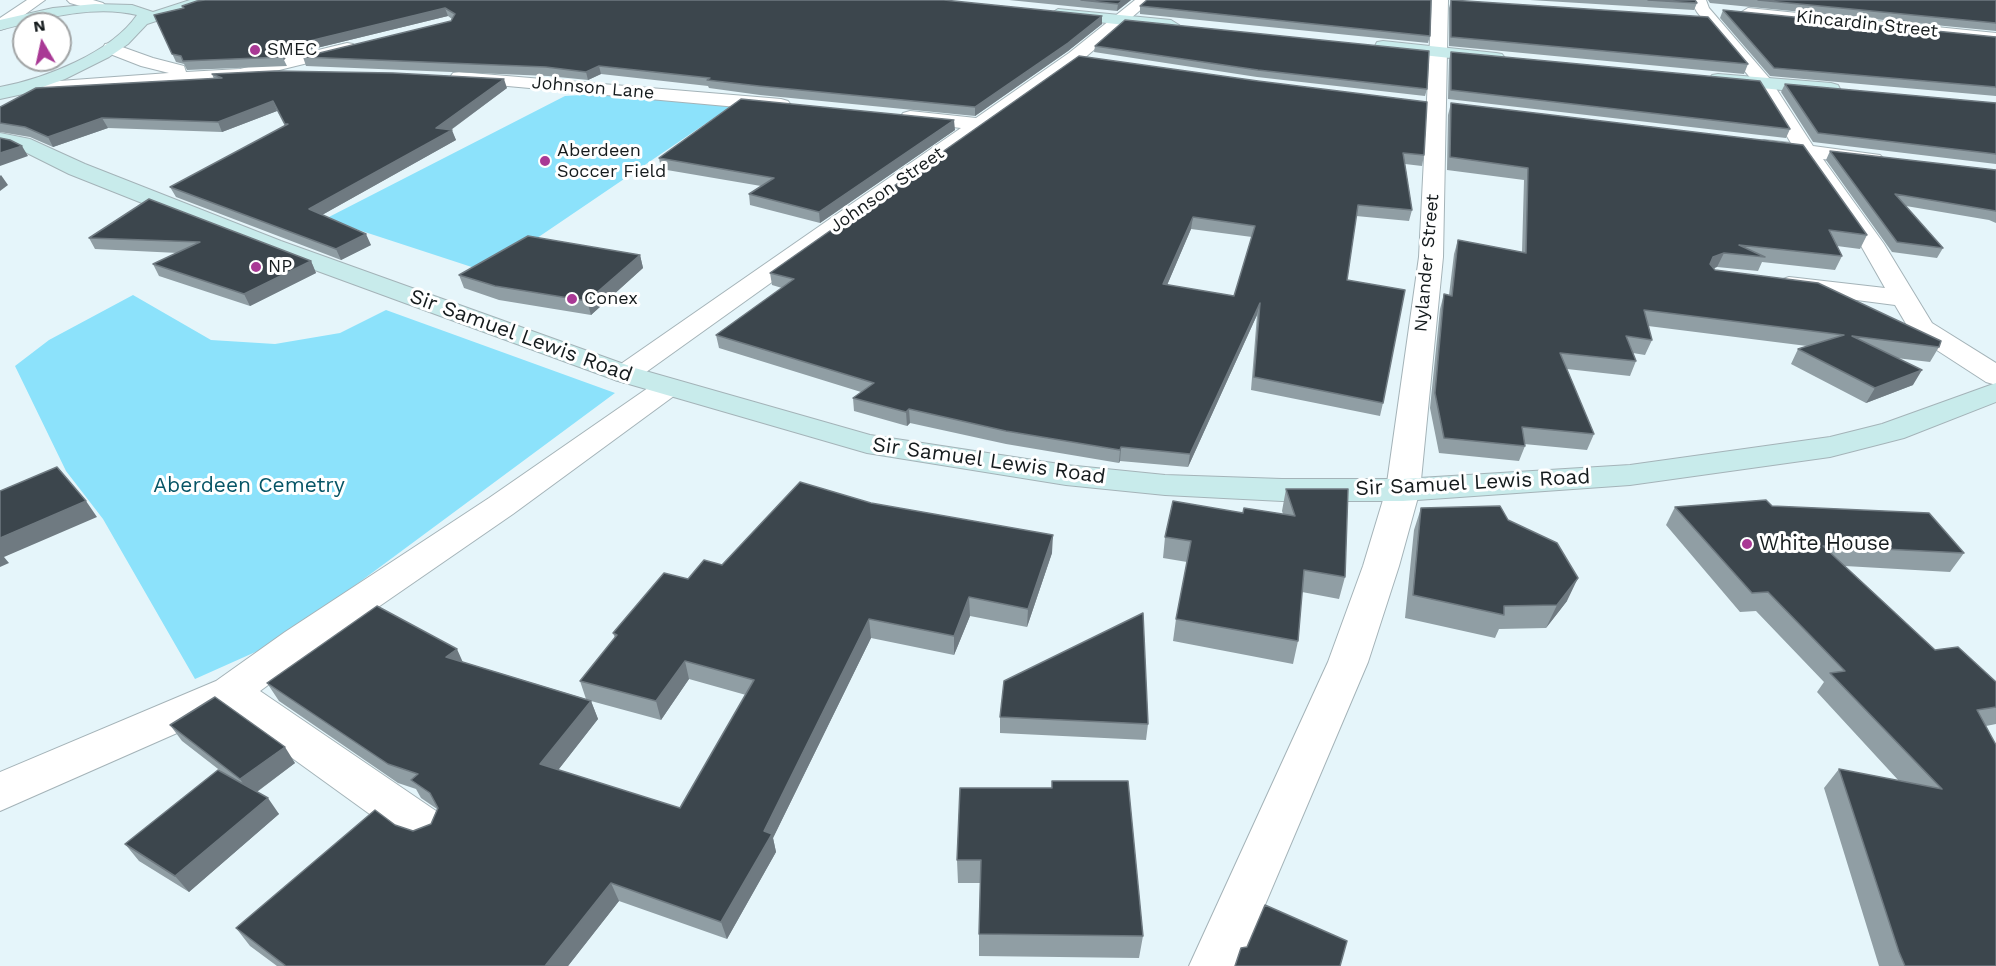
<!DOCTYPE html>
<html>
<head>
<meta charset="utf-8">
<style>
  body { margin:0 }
  #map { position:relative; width:1996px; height:966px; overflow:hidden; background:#e5f5fa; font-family:"Work Sans",sans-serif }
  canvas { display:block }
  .north { position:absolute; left:12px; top:12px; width:60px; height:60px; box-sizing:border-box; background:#fff; border:2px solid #a1a4a5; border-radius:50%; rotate:351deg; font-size:16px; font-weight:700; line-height:24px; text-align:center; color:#151b1d }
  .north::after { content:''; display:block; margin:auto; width:21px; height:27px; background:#a93995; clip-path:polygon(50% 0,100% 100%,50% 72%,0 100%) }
</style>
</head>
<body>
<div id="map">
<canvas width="1996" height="966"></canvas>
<div class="north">N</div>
</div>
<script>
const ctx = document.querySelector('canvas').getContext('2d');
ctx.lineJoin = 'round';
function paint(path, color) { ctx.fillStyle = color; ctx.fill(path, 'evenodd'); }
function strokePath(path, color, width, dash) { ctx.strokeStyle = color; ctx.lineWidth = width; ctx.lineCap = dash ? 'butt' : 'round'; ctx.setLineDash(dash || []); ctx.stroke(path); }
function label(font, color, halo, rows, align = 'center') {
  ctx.font = font + ' "Work Sans",sans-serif'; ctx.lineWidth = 6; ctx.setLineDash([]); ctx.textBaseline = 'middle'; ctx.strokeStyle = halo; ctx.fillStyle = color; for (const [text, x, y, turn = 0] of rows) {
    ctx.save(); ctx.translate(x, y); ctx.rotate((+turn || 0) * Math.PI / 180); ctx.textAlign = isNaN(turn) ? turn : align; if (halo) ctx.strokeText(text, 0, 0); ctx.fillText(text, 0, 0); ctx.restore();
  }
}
const green = new Path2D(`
  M631,92L736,103L487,272L325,219L565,96Z
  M133,295L211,340L275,344L340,333L386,310L615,393L280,641L195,679L103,519L66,471L15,366L49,340Z`);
const street = new Path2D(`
  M27,0H45L6,28L0,30V18Z
  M67,0H93L103,3L106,6L98,11L70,3Z
  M1135,0H1152L1081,61L635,380L625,383L615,380L611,374L615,368L961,128L903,121L900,117L903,113L910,111L976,118L1069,53Z
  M1432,0H1448L1443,257L1420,490L1399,566L1368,662L1239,966H1189L1328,662L1363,566L1386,490L1419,257Z
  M1690,0H1706L1709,8L1770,79L1813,146L1880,155L1884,159L1880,163L1873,165L1823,159L1884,244L1932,323L1996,363V385L1986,382L1912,334L1895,305L1780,290L1776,285L1780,280L1789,277L1885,288L1860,244L1799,156L1757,150L1754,146L1757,142L1764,140L1791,143L1756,85L1697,12Z
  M1748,8L1996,33V43L1742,16L1740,13Z
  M111,43L153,58L184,66L186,72L240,69L347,43L353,44L355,48L353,52L267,73L264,78L258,79L46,94L39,92L37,88L39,84L46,82L169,73L141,66L105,52L103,48L105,44Z
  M459,72L781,99L788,101L791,105L788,109L781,111L453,81L450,77L453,73Z
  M668,378L678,381L683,387L678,393L513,514L313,652L260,691L439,813L446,827L439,841L423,847L407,841L227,711L0,811V772L216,681L285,632L489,498L658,381Z`);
const secondary = new Path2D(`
  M190,0H214L211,3L147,24L128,44L109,57L65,79L23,94L0,99V87C44,79 111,53 137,15C93,4 42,19 0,30V20L53,8L95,4L132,5L153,12Z
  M1058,9L1171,20L1179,25L1171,30L1052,17L1050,14Z
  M1383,41L1496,53L1502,54L1505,58L1502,62L1496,63L1377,50L1375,46L1377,42Z
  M1718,74L1831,83L1838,85L1840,89L1838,93L1831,95L1712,83L1709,79L1712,75Z
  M0,133L30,139L85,164L281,241L635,368L870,435L1066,465L1165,475L1282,479H1403L1630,465L1830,437L1882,424L1996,383V402L1904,438L1830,457L1630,485L1403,501H1282L1165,495L1066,485L867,453L615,380L263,251L69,174L17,148L0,145Z`);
const wall = new Path2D(`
  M1009,0H1131L1117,11Z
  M1451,0L1748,64L1744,74L1449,46V8Z
  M1530,0H1695L1697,3L1694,10Z
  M1708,0H1996V31L1710,3Z
  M197,1L1102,16V24L1068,51L975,116L760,95L709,88L708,86L601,74L588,80L548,76L306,66L303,57L451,21L452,19L448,16L288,55L284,60L287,66L187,70L184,64L176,62L154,15L183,8L182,6Z
  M1140,6L1430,36L1428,43L1140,14Z
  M1723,10L1996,37V96L1770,76L1720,18Z
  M1095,46L1427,89L1425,96L1257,77L1094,52Z
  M1451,52L1790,129L1786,138L1448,99L1449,60Z
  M1079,56L1424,155L1422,166L1405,164L1412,210L1409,221L1356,216L1347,280L1383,403L1380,416L1251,390L1257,315L1188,467L1120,461L1119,463L1006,444L910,423L907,426L854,411L853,398L861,392L719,348L716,335L782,288L772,285L770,273ZM1191,229L1252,237L1234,296L1167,285Z
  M212,74L507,88L451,130L456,140L322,215L371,245L341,260L176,197L170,187L285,126L277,111L222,132L108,128L53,147L30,137L0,132V107L214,79Z
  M1785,84L1996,103V164L1813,142L1781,92Z
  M1451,103L1867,235L1860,249L1837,246L1842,256L1835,270L1762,262L1758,271L1717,267L1713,268L1715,270L1939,347L1930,362L1896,358L1913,385L1866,403L1791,364L1798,349L1807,346L1648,326L1652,340L1645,355L1633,353L1636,361L1630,376L1567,369L1594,434L1587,450L1524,444L1525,446L1519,461L1439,453L1430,408L1440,309L1444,294L1449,295L1454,254L1458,240L1522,252L1524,180L1447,170L1448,115Z
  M955,130L820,223L750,205L749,194L761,186L661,169L659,158Z
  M1830,151L1996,170V223L1989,220L1906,206L1943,248L1937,258L1892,252L1826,160Z
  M149,199L311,261L316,273L250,306L159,276L153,264L178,253L95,249L89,238Z
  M640,255L643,268L591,315L499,300L464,288L459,275Z
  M1286,489L1345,577L1339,599L1302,592L1298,641L1293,664L1173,641L1176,619L1187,562L1163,558L1165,537L1243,513L1244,508L1283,514L1282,511Z
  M871,503L1052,553L1027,627L970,616L954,655L871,638L773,838L776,852L727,939L619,901L568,966H277L250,946L236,928L395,825L413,831L431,824L437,809L421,798L416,789L398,783L279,701L267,683L463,662L586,699L580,681L615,638L613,633L688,579ZM689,679L746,695L680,808L558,770L598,719L591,701L661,720Z
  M1772,506L1964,553L1950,572L1845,566L1935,650L1996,682V724L1986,726L1996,966H1879L1824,788L1839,769L1899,781L1817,692L1824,682L1756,611L1740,612L1666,525L1675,507Z
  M1421,508L1508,520L1567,601L1546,628L1499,629L1495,638L1405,618L1414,530Z
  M1000,717L1148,724L1146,740L1000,733Z
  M170,725L295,763L257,792L279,814L189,892L139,861L125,844L222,772L182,741Z
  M960,788L1143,936L1139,958L979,956V934L980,883H958L957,860Z`);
const shadedWall = new Path2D(`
  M1123,0H1131L1117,11L1118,4Z
  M445,8L448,16L288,55L284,60L280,53L285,47Z
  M1102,16V24L1068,51L975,116V107Z
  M599,66L601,74L588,80L586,72Z
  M504,79L507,88L445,134L452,130L456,140L313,220L309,209L436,128Z
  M273,101L277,111L222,132L218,122Z
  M102,118L108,128L53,147L48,137Z
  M954,120L955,130L820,223L819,212Z
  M22,146L28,156L0,166V153Z
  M1,175L8,185L0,191V176Z
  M1193,217L1191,229L1162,297L1163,284Z
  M366,234L371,245L341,260L336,249Z
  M1724,253L1717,267L1707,271L1713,257Z
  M640,255L643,268L591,315L587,301Z
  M311,261L316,273L250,306L244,294Z
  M1260,303L1257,315L1188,467L1190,454Z
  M1922,370L1913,385L1866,403L1875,388Z
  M909,409L910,423L907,426L906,412Z
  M1121,447L1120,461L1119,463L1120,450Z
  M86,501L97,517L4,557L9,563L0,567V538Z
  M1053,535L1052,553L1027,627L1028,609Z
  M1578,578L1567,601L1546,628L1557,605Z
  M969,597L970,616L954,655V636Z
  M869,619L871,638L773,838L776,852L727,939L721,922L764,831Z
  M457,649L465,667L446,657Z
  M685,661L689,679L661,720L656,701Z
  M591,701L598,719L548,783L540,764Z
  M285,747L295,763L251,796L240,779Z
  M268,798L279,814L189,892L175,876Z
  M611,883L619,901L568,966H545Z`);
const building = new Path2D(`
  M205,0H944L1102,16L1068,43L975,107L759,86L707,80L710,78L599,66L586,72L546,67L303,57L451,21L455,14L445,8L285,47L280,53L283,57L183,61L181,56L172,54L154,15L184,8L182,6L197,1Z
  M1081,0H1123L1118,4Z
  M1147,0H1431L1430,36L1140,6Z
  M1451,0L1708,17L1748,64L1451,37Z
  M1648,0H1695L1697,3Z
  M1758,0H1996V23Z
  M1723,10L1996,37V87L1774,68Z
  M1125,20L1429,51L1427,89L1258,70L1095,46Z
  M1451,52L1760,81L1790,129L1451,90Z
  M1079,56L1258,81L1427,102L1424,155L1403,153L1412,210L1358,205L1347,280L1405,290L1383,403L1254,377L1260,303L1190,454L1121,447L1120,450L1006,431L909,409L906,412L853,398L874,383L716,335L794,279L770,273ZM1193,217L1255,226L1234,296L1163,284Z
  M275,71L393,73L504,79L436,128L452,130L309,209L366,234L336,249L170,187L288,124H285L273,101L218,122L102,118L48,137L25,127L0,123V107L36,88L222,78L212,74Z
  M1785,84L1996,103V154L1818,133Z
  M741,99L954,120L819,212L749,194L774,178L659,158Z
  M1451,103L1803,145L1867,235L1829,230L1842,256L1739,245L1765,257L1724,253L1713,257L1710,264L1715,270L1818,283L1941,341L1939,347L1852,336L1922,370L1875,388L1798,349L1844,335L1644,310L1652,340L1626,336L1636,361L1560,353L1594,434L1522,427L1525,446L1444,438L1435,393L1444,294L1452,296L1458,240L1526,253L1528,168L1450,157Z
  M0,138L10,140L22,146L0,153Z
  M1830,151L1996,170V211L1895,194L1943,248L1897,242Z
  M149,199L311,261L244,294L153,264L200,242L89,238Z
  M528,236L640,255L587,301L495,286L459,275Z
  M57,467L86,501L0,538V491Z
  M800,482L871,503L1053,535L1028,609L969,597L954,636L869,619L764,831L772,834L721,922L611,883L545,966H286L236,928L375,810L395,825L413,831L431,824L438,808L430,793L411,780L418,774L388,764L267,683L377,606L457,649L446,657L591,701L540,764L680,808L754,680L685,661L656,701L580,681L617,635L613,633L664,573L688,579L704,560L722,565Z
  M1286,489H1348L1345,577L1304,570L1298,641L1176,619L1191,541L1165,537L1173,501L1243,513L1244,508L1295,516Z
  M1766,500L1772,506L1929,513L1964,553L1823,546L1935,650L1958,647L1996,682V707L1977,710L1996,745V966H1905L1899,952L1839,769L1942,789L1830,673L1845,671L1768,592L1752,593L1675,507Z
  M1500,506L1508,520L1557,543L1578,578L1557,605L1504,606V615L1413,595L1421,508Z
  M1143,613L1148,724L1000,717L1004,681Z
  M215,697L285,747L240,779L170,725Z
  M218,770L268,798L175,876L125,844Z
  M1052,781H1128L1143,936L979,934L981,860H957L960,788H1052Z
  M1265,905L1347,941L1340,966H1235L1241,948L1247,947Z`);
const markers = [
  [255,50,6,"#a93995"],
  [545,161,6,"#a93995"],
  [256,267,6,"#a93995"],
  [572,299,6,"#a93995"],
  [1747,544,6,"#a93995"]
];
const farStreetnames = [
  ["Kincardin Street",1867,24,6],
  ["Johnson Lane",593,88,5],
  ["Johnson Street",887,190,-35],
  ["Nylander Street",1427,263,-85]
];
const farPoinames = [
  ["SMEC",267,50],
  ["Aberdeen",557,151],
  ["Soccer Field",557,172],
  ["NP",268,267],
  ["Conex",584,299]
];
const streetNames = [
  ["Sir Samuel Lewis Road",521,336,20],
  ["Sir Samuel Lewis Road",989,461,8],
  ["Sir Samuel Lewis Road",1473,483,-3]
];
const parkNames = [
  ["Aberdeen Cemetry",249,486]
];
const poiNames = [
  ["White House",1759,544]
];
paint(green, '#8ce2fb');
strokePath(street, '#a4b3b8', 2);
strokePath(secondary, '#a4b3b8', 2);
paint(street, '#fff');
paint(secondary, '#c8ebeb');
paint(wall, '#909ea4');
paint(shadedWall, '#6f7a81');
paint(building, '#3c464d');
strokePath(building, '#6f7a81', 1.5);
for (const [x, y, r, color] of markers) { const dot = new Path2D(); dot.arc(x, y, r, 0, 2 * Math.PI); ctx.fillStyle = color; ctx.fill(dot); strokePath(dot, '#fff', 2); }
label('18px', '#151b1d', '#fff', farStreetnames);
label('18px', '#151b1d', '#fff', farPoinames, 'left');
label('21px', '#151b1d', '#fff', streetNames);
label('21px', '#075566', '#fff', parkNames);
label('21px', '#151b1d', '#fff', poiNames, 'left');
</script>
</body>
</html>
